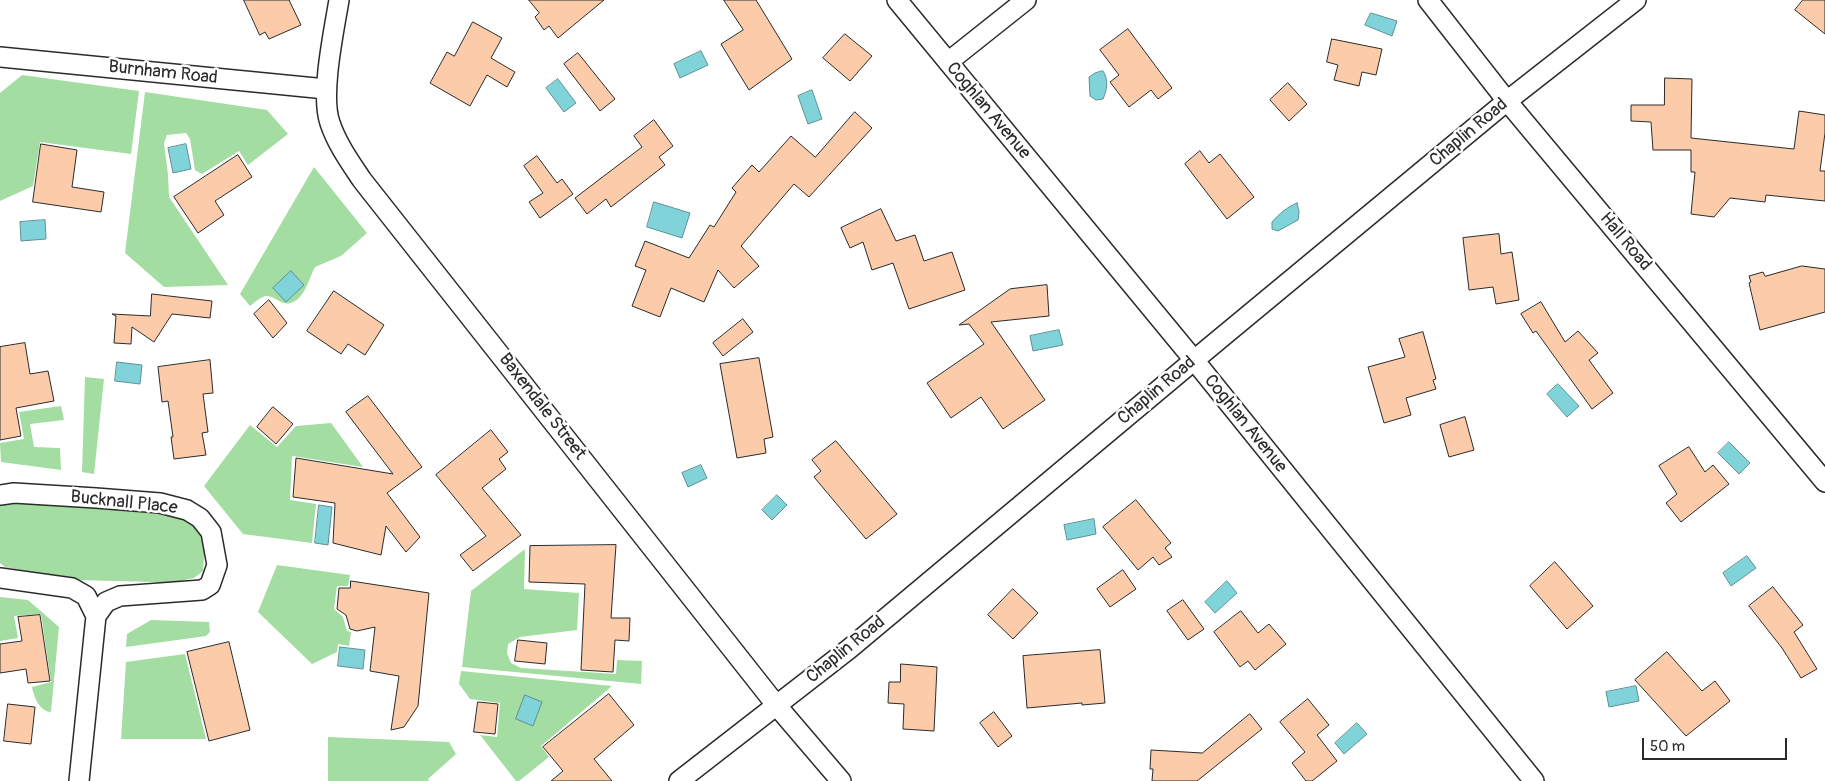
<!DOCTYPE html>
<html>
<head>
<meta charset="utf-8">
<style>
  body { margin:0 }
  #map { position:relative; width:1825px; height:781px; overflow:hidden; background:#fff; font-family:Pangolin,sans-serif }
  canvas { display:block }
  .scale { position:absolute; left:1642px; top:738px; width:145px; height:22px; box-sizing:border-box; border:2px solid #2b2b2b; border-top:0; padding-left:6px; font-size:15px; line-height:18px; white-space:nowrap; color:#2b2b2b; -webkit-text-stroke:4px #fff; paint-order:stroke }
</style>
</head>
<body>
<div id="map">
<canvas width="1825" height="781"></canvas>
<div class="scale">50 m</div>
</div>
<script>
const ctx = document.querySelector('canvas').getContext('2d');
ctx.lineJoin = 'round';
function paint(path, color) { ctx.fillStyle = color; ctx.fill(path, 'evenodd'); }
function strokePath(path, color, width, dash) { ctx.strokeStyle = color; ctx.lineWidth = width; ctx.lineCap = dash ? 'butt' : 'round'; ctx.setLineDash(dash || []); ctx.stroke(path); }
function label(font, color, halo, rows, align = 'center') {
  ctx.font = font + ' Pangolin,sans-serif'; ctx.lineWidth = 5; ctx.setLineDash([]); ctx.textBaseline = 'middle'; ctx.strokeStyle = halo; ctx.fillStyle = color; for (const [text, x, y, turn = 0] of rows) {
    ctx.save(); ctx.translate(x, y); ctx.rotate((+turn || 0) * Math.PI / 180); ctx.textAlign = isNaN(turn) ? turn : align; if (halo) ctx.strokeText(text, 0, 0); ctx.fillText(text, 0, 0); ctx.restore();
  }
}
const green = new Path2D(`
  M22,75L139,91L131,154L40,142L33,186L0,201V93Z
  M145,92L267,110L288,134L248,165L239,151L202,174L195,170L190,139L186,133L167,135L164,143L168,175L169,197L228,285L164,287L125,253Z
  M314,167L367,233L341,256L315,267C310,276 307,290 299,298C284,311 279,297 267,296C261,296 254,303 250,306L240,294Z
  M85,377L104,379L94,474L82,472Z
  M61,406L64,420L30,424L34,447L60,448L61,470L1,462L0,443L24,439L19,412Z
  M331,423L363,467L292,456L290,500L316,504L312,543L243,534L204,486L250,425L277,447L296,426Z
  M23,499L148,510L193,520C206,539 205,550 203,571L194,578L176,582H157L76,580L5,567L0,563V503Z
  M525,549L524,589L579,593L577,630L520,637L508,644L507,653L511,663L521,668L616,674L617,660L642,661L641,684L462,667L471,591Z
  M277,565L350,575L348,586H337L334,609L343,617L347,631L351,632L349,646L338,644L337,652L312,664L258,612Z
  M0,597L28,600L59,627L51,712C39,711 34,697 32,687L51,682L41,614L14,616L18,638L0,641Z
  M151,620L209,622L210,632L206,636L126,647L127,634Z
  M185,654L206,739H121L126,662Z
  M461,671L612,686L541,746L549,757L519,781H516L480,735L497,737L500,703L470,699L459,684Z
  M328,737L449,742L456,754L428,779L429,781H328Z`);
const water = new Path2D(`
  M1371,13L1397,21L1392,36L1365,25Z
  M701,51L708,65L680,78L674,64Z
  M1103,71C1109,80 1107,90 1103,99L1096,100L1090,96L1089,77L1095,73Z
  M558,79L576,103L564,112L546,88Z
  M812,90L822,119L808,124L798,96Z
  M186,144L191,169L173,173L168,148Z
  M654,202L690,213L682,238L647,227Z
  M1297,203L1299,212L1298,220L1278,231L1272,229V222C1279,214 1287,207 1297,203Z
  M45,220L46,239L21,241L20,222Z
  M291,271L304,285L286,302L273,288Z
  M1059,330L1063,345L1033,351L1030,336Z
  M117,362L142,365L140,384L115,381Z
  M1558,384L1579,406L1567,417L1547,394Z
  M1729,442L1750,463L1739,474L1718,453Z
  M701,465L707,478L688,487L682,473Z
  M777,495L787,505L772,520L762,510Z
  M319,505L332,507L328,545L315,543Z
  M1094,519L1096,534L1067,540L1064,525Z
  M1747,556L1756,568L1731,586L1723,573Z
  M1227,581L1237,593L1215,613L1205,602Z
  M340,647L365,650L363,669L338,666Z
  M1636,686L1639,701L1609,707L1606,692Z
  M525,695L542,702L533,726L516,719Z
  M1357,723L1367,734L1344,754L1335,743Z`);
const building = new Path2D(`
  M244,0H289L301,25L269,39L265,32L260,35Z
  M529,0H604L558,38L549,26L544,30L535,17L539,13Z
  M724,0H756L792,59L749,90L721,44L743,30Z
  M1803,0H1825V34L1795,10Z
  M473,22L502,38L491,58L515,72L507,87L487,75L470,106L430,83L447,52L454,56Z
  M1128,29L1172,88L1158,99L1151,90L1129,107L1110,82L1119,75L1100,50Z
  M845,34L872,56L850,81L823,58Z
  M1332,39L1382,49L1376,75L1362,72L1359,86L1334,80L1338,65L1327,62Z
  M578,53L615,99L600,111L564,64Z
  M1665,78L1692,79L1691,138L1794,149L1799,111L1825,115V133L1820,171H1825V201L1766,195L1765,202L1730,198L1714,217L1691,214L1695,172H1691V150H1653L1651,122L1631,121V105H1664Z
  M1288,83L1307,104L1289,121L1270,100Z
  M855,112L872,128L809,197L794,184L741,246L759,266L734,288L718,270L704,302L671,288L660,317L632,306L646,270L635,266L645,241L689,258L710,225L714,227L736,192L732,188L752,165L759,172L791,136L815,157Z
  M654,120L673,146L659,157L665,165L611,207L606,199L587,214L575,198L642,147L634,136Z
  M41,144L77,150L72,187L104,192L101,212L33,202Z
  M1200,151L1209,163L1220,154L1254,197L1227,219L1185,164Z
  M238,155L252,177L215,201L224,215L198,233L174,197Z
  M537,156L557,183L562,179L573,194L540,218L529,202L543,193L524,166Z
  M881,209L896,241L915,235L924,261L952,252L965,290L909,309L893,263L872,270L863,242L850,248L841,228Z
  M1499,234L1501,254L1512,252L1519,300L1496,304L1493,287L1469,290L1463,238Z
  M1802,266L1825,269V312L1760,330L1749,283L1751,282L1749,276L1763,272L1765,276Z
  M1047,285L1049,316L991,322L1045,400L1003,429L981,397L951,418L927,383L984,344L969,324L959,325L1010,289Z
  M334,291L384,325L365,355L348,344L341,354L307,331Z
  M152,294L212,301L210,318L172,314L154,342L132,327L131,344L114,343L116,316L112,314L150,316Z
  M269,300L287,323L273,338L254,314Z
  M1541,302L1565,342L1578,331L1598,353L1589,360L1613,393L1592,409L1536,331L1533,333L1521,314Z
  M743,319L753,332L723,356L713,343Z
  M1423,332L1436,379L1433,380L1436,389L1406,398L1411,415L1384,423L1368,367L1405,357L1399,339Z
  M25,343L30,374L48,371L54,401L16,408L21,436L0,440V347Z
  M759,358L773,437L764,439L766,453L737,458L720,364Z
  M210,360L213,393L203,394L208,432L202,433L206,455L174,459L171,437H173L168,401L162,402L158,367Z
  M368,396L422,467L387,493L420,537L406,552L386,526L381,555L333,543L335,503L293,497L296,458L393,474L346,412Z
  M273,407L293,424L276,444L257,427Z
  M1465,417L1474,450L1449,457L1440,425Z
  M491,430L508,452L499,459L506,469L482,488L521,535L473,571L460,555L486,536L436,475Z
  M836,441L897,514L866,539L814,477L821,471L812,460Z
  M1689,447L1705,472L1713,465L1729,484L1681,522L1666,503L1677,494L1659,466Z
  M1136,500L1171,543L1165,548L1172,557L1159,565L1153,557L1138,570L1103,527Z
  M616,545L611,618H630L629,641L615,640L613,672L581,670L585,584L529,582L530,546Z
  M1555,562L1593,606L1567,629L1530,586Z
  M1123,570L1136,589L1110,607L1097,589Z
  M351,581L429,593L418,706L404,727L391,730L399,676L370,671L375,627L357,631L350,629L346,615L337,609L339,588H350Z
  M1773,587L1803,625L1794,632L1817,669L1801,678L1782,648L1749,606Z
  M1013,589L1038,613L1013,639L988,615Z
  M1183,600L1204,629L1188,640L1167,611Z
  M1241,611L1258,633L1269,624L1286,644L1255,670L1248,661L1240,667L1214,632Z
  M40,615L50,681L28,683L26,669L0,673V644L22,641L18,617Z
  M518,640L547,643L545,664L515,661Z
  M229,642L250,730L209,741L187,652Z
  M1100,650L1105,703L1082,705V703L1027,708L1023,656Z
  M1667,652L1702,691L1715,681L1730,701L1686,736L1635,680Z
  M901,664L937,667L934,731L903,729L904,704L888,703L889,682H900Z
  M609,694L634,725L594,759L612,781H551L563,771L543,747Z
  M1308,699L1329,725L1317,735L1337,761L1312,781H1306L1292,763L1305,752L1280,722Z
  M478,702L498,704L495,734L474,732Z
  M8,704L35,707L31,744L4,741Z
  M994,712L1012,736L998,747L980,723Z
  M1250,714L1262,729L1197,781H1152L1153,769H1150L1151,750L1202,753Z`);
const minor = new Path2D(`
  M339,0C334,31 320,95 330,123C337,144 350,162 362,180L777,706L841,781
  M897,0L1194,360L1534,781
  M1428,0L1507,101L1825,482
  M0,57L326,89
  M948,62L1026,0
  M0,495L14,493L96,498L160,503L187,510L200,518L211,532L217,565L210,585L202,590L120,596L106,602L96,616L86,596L72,588L0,578
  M79,781L96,616
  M679,781L849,649L1210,347L1507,101L1636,0`);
const streetNames = [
  ["Burnham Road",163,73,6],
  ["Coghlan Avenue",988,111,50],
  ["Chaplin Road",1469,133,-40],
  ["Hall Road",1625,242,50],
  ["Chaplin Road",1157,391,-40],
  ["Baxendale Street",542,407,52],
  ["Coghlan Avenue",1245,424,51],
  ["Bucknall Place",124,503,6],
  ["Chaplin Road",846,650,-39]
];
paint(green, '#a3dda2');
paint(water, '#81d3da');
strokePath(water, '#5f9094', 1);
paint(building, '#fbcbaa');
strokePath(building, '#2b2b2b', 1);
strokePath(minor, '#2b2b2b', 22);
strokePath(minor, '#fff', 19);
label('18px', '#2b2b2b', '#fff', streetNames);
</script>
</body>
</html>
